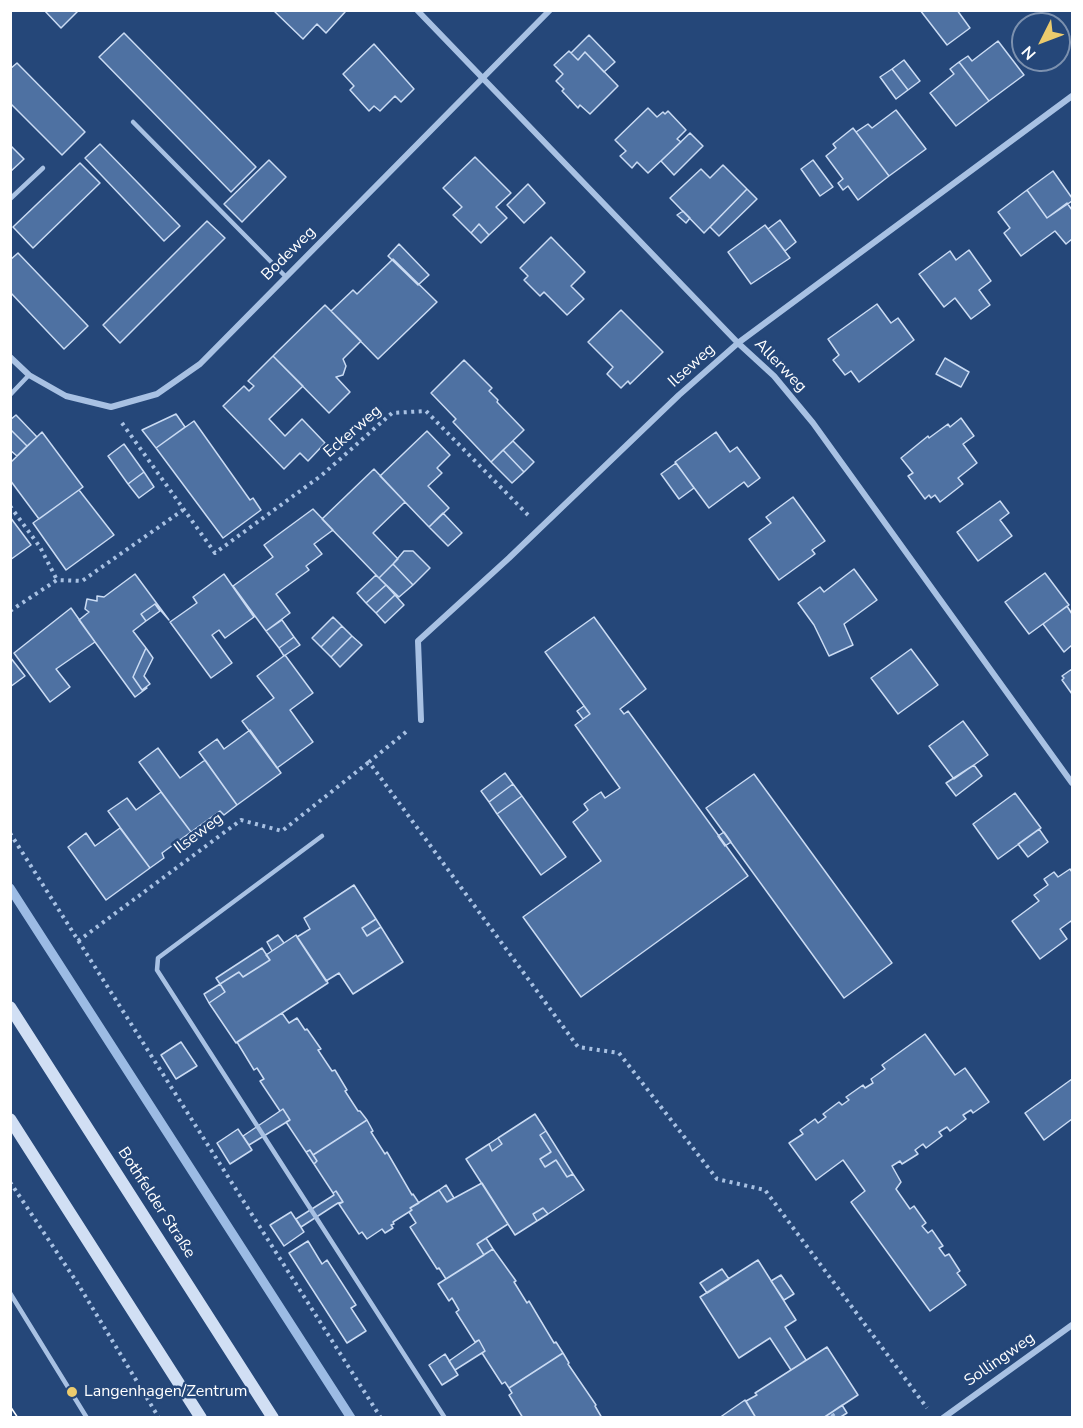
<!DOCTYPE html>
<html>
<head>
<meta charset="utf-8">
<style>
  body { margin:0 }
  #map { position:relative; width:1083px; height:1428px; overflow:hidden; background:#254779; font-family:"Nunito Sans",sans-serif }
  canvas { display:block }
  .frame { position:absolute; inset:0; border:12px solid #fff; pointer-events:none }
  .north { position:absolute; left:1011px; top:12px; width:60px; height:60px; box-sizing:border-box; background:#254779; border:2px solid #7c91af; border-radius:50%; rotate:228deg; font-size:16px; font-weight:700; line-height:24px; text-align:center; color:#fff }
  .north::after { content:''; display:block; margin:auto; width:21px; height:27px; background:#eccb6d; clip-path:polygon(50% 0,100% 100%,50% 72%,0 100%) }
</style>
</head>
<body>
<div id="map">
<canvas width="1083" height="1428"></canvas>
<div class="frame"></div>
<div class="north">N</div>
</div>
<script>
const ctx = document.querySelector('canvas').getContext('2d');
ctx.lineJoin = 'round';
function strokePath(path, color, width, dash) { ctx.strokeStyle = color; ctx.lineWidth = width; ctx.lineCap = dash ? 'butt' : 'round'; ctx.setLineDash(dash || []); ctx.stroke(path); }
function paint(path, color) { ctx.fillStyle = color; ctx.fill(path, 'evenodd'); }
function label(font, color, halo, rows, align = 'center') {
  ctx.font = font + ' "Nunito Sans",sans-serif'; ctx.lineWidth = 5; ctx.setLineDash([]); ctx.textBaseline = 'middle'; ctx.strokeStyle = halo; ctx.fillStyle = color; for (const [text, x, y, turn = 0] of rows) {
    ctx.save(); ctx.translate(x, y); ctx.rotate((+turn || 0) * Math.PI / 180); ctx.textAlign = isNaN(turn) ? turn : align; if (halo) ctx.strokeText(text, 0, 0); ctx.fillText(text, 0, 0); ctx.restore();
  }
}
const stream = new Path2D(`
  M10,888L351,1418`);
const building = new Path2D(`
  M44,10H79L61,28Z
  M273,10H343L345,12L326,33L317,24L303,39Z
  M920,10H957L970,28L947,45Z
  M124,33L256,167L231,192L99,57Z
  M589,35L615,62L604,72L585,52L578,60L571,53Z
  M998,41L1024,75L989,101L959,62L968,56L972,61Z
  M374,44L414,89L401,102L395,96L380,111L374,106L369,111L350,90L354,86L343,74Z
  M569,51L578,60L585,52L618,86L590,114L580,105L578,108L562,91L564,89L556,81L563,74L554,65Z
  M904,60L920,81L908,90L892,69Z
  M959,62L989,101L956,126L930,93L954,74L950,69Z
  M17,63L85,132L62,155L10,103V69Z
  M892,69L908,90L896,99L880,77Z
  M648,108L657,117L663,112L665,114L668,111L686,130L677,139L681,142L648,173L637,162L632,168L620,156L626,151L615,140Z
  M896,110L926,149L889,176L856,132L868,124L872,128Z
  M853,128L889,176L858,200L848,186L843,190L838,183L843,179L826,156L836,148L833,144Z
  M690,133L703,146L674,175L661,161Z
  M100,144L180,226L164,241L85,158Z
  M10,145L24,159L10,172Z
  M475,157L511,193L496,207L507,218L489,235L479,224L471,233L453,215L462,207L443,188Z
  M269,160L286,177L242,222L224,204Z
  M813,160L833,187L820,196L801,169Z
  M80,163L100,183L33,248L13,227Z
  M723,165L747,189L704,233L670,198L701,169L710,178Z
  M1053,171L1072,198V201L1047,218L1027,190Z
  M528,184L545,203L524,223L507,205Z
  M747,189L757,199L719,236L710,227Z
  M1027,190L1047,218L1067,203L1072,210V239L1066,244L1055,231L1021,256L1004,233L1010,228L998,212Z
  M683,211L690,218L686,223L677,215Z
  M780,220L796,242L785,251L768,229Z
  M207,221L225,238L120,343L103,325Z
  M479,224L489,235L481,243L471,233Z
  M765,225L790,258L751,284L728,252Z
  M551,237L585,272L571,286L584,299L567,315L544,292L540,296L524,280L528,276L520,268Z
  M399,244L429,275L418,285L388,256Z
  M969,250L991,281L979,290L990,305L971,319L955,298L944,307L919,274L950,251L956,260Z
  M18,253L88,326L64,349L10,292V260Z
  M393,259L437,302L378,359L331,311L353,290L357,294Z
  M877,304L891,323L898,318L914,340L859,382L851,371L845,375L833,360L839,355L828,339Z
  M325,305L361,341L343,359L346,366L343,375L336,377L350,392L329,413L273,356Z
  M621,310L663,352L630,384L628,381L621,388L607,374L613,367L588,342Z
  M273,356L303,386L269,419L285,436L302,419L325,443L308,461L300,453L284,469L223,406L244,386L249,391L254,386L248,381Z
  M945,358L969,372L961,387L936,374Z
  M464,360L492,388L489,391L498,400L497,402L524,430L491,462L453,422L456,419L431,393Z
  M176,414L185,427L156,448L142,430Z
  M16,415L37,437L27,446L10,429V420Z
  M961,418L974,436L963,444L977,463L958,478L963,484L940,502L935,495L931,498L929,495L925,499L908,476L913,473L901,458L928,436L929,438L948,424L950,427Z
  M194,421L250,500L253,498L261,510L223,538L156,448Z
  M10,429L27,446L17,456L10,450Z
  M427,431L450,455L437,468L442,473L428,486L449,508L429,527L380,476Z
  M42,432L83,487L39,519L10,480V463Z
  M716,432L730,452L737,447L760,478L748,487L744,482L709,508L675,462Z
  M513,441L534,462L524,472L503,450Z
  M124,444L144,472L128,484L108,456Z
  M503,450L524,472L512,483L491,462Z
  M676,463L694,488L679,499L661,474Z
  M374,469L405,502L373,533L398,559L379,578L322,519Z
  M144,472L154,487L139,498L128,484Z
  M79,490L114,535L66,570L33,523Z
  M793,497L825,541L812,550L815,554L779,580L749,539L771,523L766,517Z
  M1000,501L1009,513L1000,520L1012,536L978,561L957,532Z
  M313,509L333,530L314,544L322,554L306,566L309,570L276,594L290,613L266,631L233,586L273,557L264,545Z
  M443,513L462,533L448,546L429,527Z
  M10,517L31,545L10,560Z
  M404,551H413L430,568L413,585L393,564Z
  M393,564L413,585L399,597L379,578Z
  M854,569L877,600L844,624L853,645L829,656L814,625L798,603L820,587L824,592Z
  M1045,573L1069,605L1029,634L1005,602Z
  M135,574L169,620L155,604L141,614L146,621L133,631L146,648L133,677L142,690L147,688L135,697L79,620L89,612L85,609L87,599L97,601V596L104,597Z
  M224,574L254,617L225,638L219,630L212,635L232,663L211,678L170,622L197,603L193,597Z
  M376,575L386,585L366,603L357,593Z
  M386,585L395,595L376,613L366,603Z
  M395,595L404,605L385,623L376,613Z
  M155,604L160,611L146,621L141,614Z
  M1067,606L1072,614V645L1064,652L1043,624Z
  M71,608L95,642L56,669L70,687L50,702L14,653Z
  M333,617L342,626L321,647L312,638Z
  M594,617L646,689L620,709L624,714L628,711L748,876L581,997L523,917L601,861L573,822L588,810L584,804L592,798L601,792L605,798L620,788L575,725L590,714L545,652Z
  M282,620L294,637L279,648L266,631Z
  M342,626L352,636L331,657L321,647Z
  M352,636L362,645L340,667L331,657Z
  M294,637L300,645L284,656L279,648Z
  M146,648L153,658L144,676L150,684L142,690L133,677Z
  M911,649L938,685L898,714L871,678Z
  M285,655L313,693L290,710L313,742L277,768L242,721L274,698L257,676Z
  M10,657L25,676L10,687Z
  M1072,669V694L1062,680L1064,678L1062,676Z
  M584,706L590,714L583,719L577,711Z
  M963,721L988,755L954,779L929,746Z
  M250,730L281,773L237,805L199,752L217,739L224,749Z
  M158,748L180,778L205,760L237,805L224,815L220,811L191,832L139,762Z
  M974,765L982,776L956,796L946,783Z
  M505,773L513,784L489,802L481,791Z
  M754,774L892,963L844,998L706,808Z
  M513,784L522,796L497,814L489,802Z
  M161,792L191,832L162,853L164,858L150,868L108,811L127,798L136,810Z
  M1015,793L1041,828L998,859L973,824Z
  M522,796L566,857L541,875L497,814Z
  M120,828L150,868L106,900L68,847L86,833L95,846Z
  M1039,829L1048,842L1028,857L1018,844Z
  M724,832L731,842L725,846L718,836Z
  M1070,869L1072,872V923L1071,921L1060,929L1067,939L1040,959L1012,921L1039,901L1034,895L1048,885L1044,879L1054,872L1058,877Z
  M354,885L376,919L362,928L367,936L381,927L403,962L353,994L339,973L326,981L297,937L310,929L304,918Z
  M376,919L381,927L367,936L362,928Z
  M278,935L284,943L272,951L267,942Z
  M296,935L328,983L236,1043L209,1003L225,992L220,984L239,972L243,977L270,960L266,955Z
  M262,948L270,960L243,977L239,972L220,984L216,978Z
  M220,984L225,992L209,1003L204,994Z
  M282,1013L289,1023L297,1018L305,1030L307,1029L321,1049L318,1050L332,1071L335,1070L347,1090L345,1091L358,1111H360L367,1120L313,1155L310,1150L306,1152L286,1122L290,1120L283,1109L280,1111L260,1081L264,1079L257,1068L254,1070L237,1042Z
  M925,1034L955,1075L965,1068L989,1102L973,1113L971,1110L963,1115L966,1119L950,1131L947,1127L939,1132L942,1136L926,1148L923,1144L915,1150L918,1154L902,1164L900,1161L892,1166L901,1182L896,1189L910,1209L914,1206L926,1223L922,1226L928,1233L932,1230L943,1246L939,1248L945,1256L949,1254L960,1271L957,1273L966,1285L930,1311L851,1202L865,1191L843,1160L816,1180L789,1143L803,1134L800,1130L815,1119L818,1123L826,1117L823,1114L839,1102L842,1105L849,1100L846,1097L863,1085L865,1088L873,1083L871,1079L885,1069L882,1065Z
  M181,1042L197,1066L176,1079L161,1055Z
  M1072,1079V1119L1044,1140L1025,1113Z
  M283,1109L290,1120L249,1145L243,1136Z
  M535,1114L546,1131L540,1135L551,1152L540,1159L545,1167L556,1160L567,1177L573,1174L584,1190L548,1214L543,1208L533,1214L537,1221L515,1235L466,1159L489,1144L492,1151L502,1144L498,1138Z
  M367,1120L373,1131L371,1132L385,1154L387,1152L412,1195L413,1194L419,1203L410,1208L412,1210L393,1222L394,1224L391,1225L393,1228L385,1233L382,1229L367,1239L362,1232L359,1234L339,1204L343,1202L336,1191L333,1193L314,1164L317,1161L313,1155Z
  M238,1129L252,1150L230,1164L217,1143Z
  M546,1131L573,1174L567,1177L556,1160L545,1167L540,1159L551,1152L540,1135Z
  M498,1138L502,1144L492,1151L489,1144Z
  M310,1150L317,1161L314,1164L306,1152Z
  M482,1183L508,1224L477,1244L484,1255L446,1279L439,1268L437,1269L410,1227L416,1223L409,1212L412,1210L410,1208L439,1190L447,1202Z
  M446,1185L454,1198L447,1202L439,1190Z
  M336,1191L343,1202L338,1203L301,1227L296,1219L334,1195L333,1193Z
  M543,1208L548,1214L537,1221L533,1214Z
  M291,1212L304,1232L284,1246L270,1225Z
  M486,1238L493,1249L484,1255L477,1244Z
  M308,1241L322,1264L327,1260L356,1305L351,1308L366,1331L347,1343L289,1253Z
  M493,1249L516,1281L514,1282L527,1303L529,1301L554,1343L556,1342L563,1353L509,1388L505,1382L502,1384L482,1353L485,1351L479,1340L475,1342L456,1312L459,1310L452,1298L449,1301L438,1284Z
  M758,1260L796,1320L785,1327L806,1360L791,1370L770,1338L739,1358L700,1297Z
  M722,1269L729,1279L707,1293L700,1283Z
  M781,1275L794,1294L784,1300L771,1281Z
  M479,1340L485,1351L455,1370L449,1361Z
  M827,1347L858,1395L823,1418H756L746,1401L757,1395L755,1393Z
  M563,1353L569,1363L568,1364L596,1405L595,1406L602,1418H523L509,1395L512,1393L509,1388Z
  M445,1354L458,1375L442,1385L429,1365Z
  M745,1400L756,1418H719Z
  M842,1405L847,1413L839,1418H823Z`);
const path = new Path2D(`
  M122,423L215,553L322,475L392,413L426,411L528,515
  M10,506L40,547L57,580
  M10,611L57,580L82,581L183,510
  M406,732L369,762L578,1047L619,1053L717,1179L765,1190L927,1408
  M10,833L381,1418
  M78,941L241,820L282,831L369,762
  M10,1182L78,1284L159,1418
  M832,1414L835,1418`);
const lane = new Path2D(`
  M133,122L286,277
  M10,199L43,168
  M10,395L29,375
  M322,836L158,958L157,970L445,1418
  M10,1293L87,1418`);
const street = new Path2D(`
  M417,10L738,343L774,376L813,423L1072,783
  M10,357L29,375L66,396L111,407L157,394L200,364L550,10
  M421,720L418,641L509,558L679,395L738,343L1072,96
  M943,1418L1072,1325`);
const secondary = new Path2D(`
  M10,1007L273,1418
  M10,1119L201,1418`);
const tram = new Path2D(`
  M10,1406L18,1418`);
const markers = [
  [72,1392,6,"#eccb6d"]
];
const streetNames = [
  ["Bodeweg",289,254,-45],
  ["Ilseweg",692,366,-42],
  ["Allerweg",780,366,46],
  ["Eckerweg",353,432,-41],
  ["Ilseweg",199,834,-37],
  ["Bothfelder Straße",156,1203,57],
  ["Sollingweg",1000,1360,-35]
];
const poiNames = [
  ["Langenhagen/Zentrum",84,1392]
];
strokePath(stream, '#9cbbe4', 9);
paint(building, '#4e71a2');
strokePath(building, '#cadbf3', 1.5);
strokePath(path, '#a8c1e3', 4, [3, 4.5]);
strokePath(lane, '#a8c1e3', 4.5);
strokePath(street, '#a8c1e3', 6);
strokePath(secondary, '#d1dff4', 12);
strokePath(tram, '#fff', 1.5);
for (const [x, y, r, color] of markers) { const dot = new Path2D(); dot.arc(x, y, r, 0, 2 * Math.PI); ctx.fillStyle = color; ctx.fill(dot); strokePath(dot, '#254779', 2); }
label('16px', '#fff', '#254779', streetNames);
label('16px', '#fff', '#254779', poiNames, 'left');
</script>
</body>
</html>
